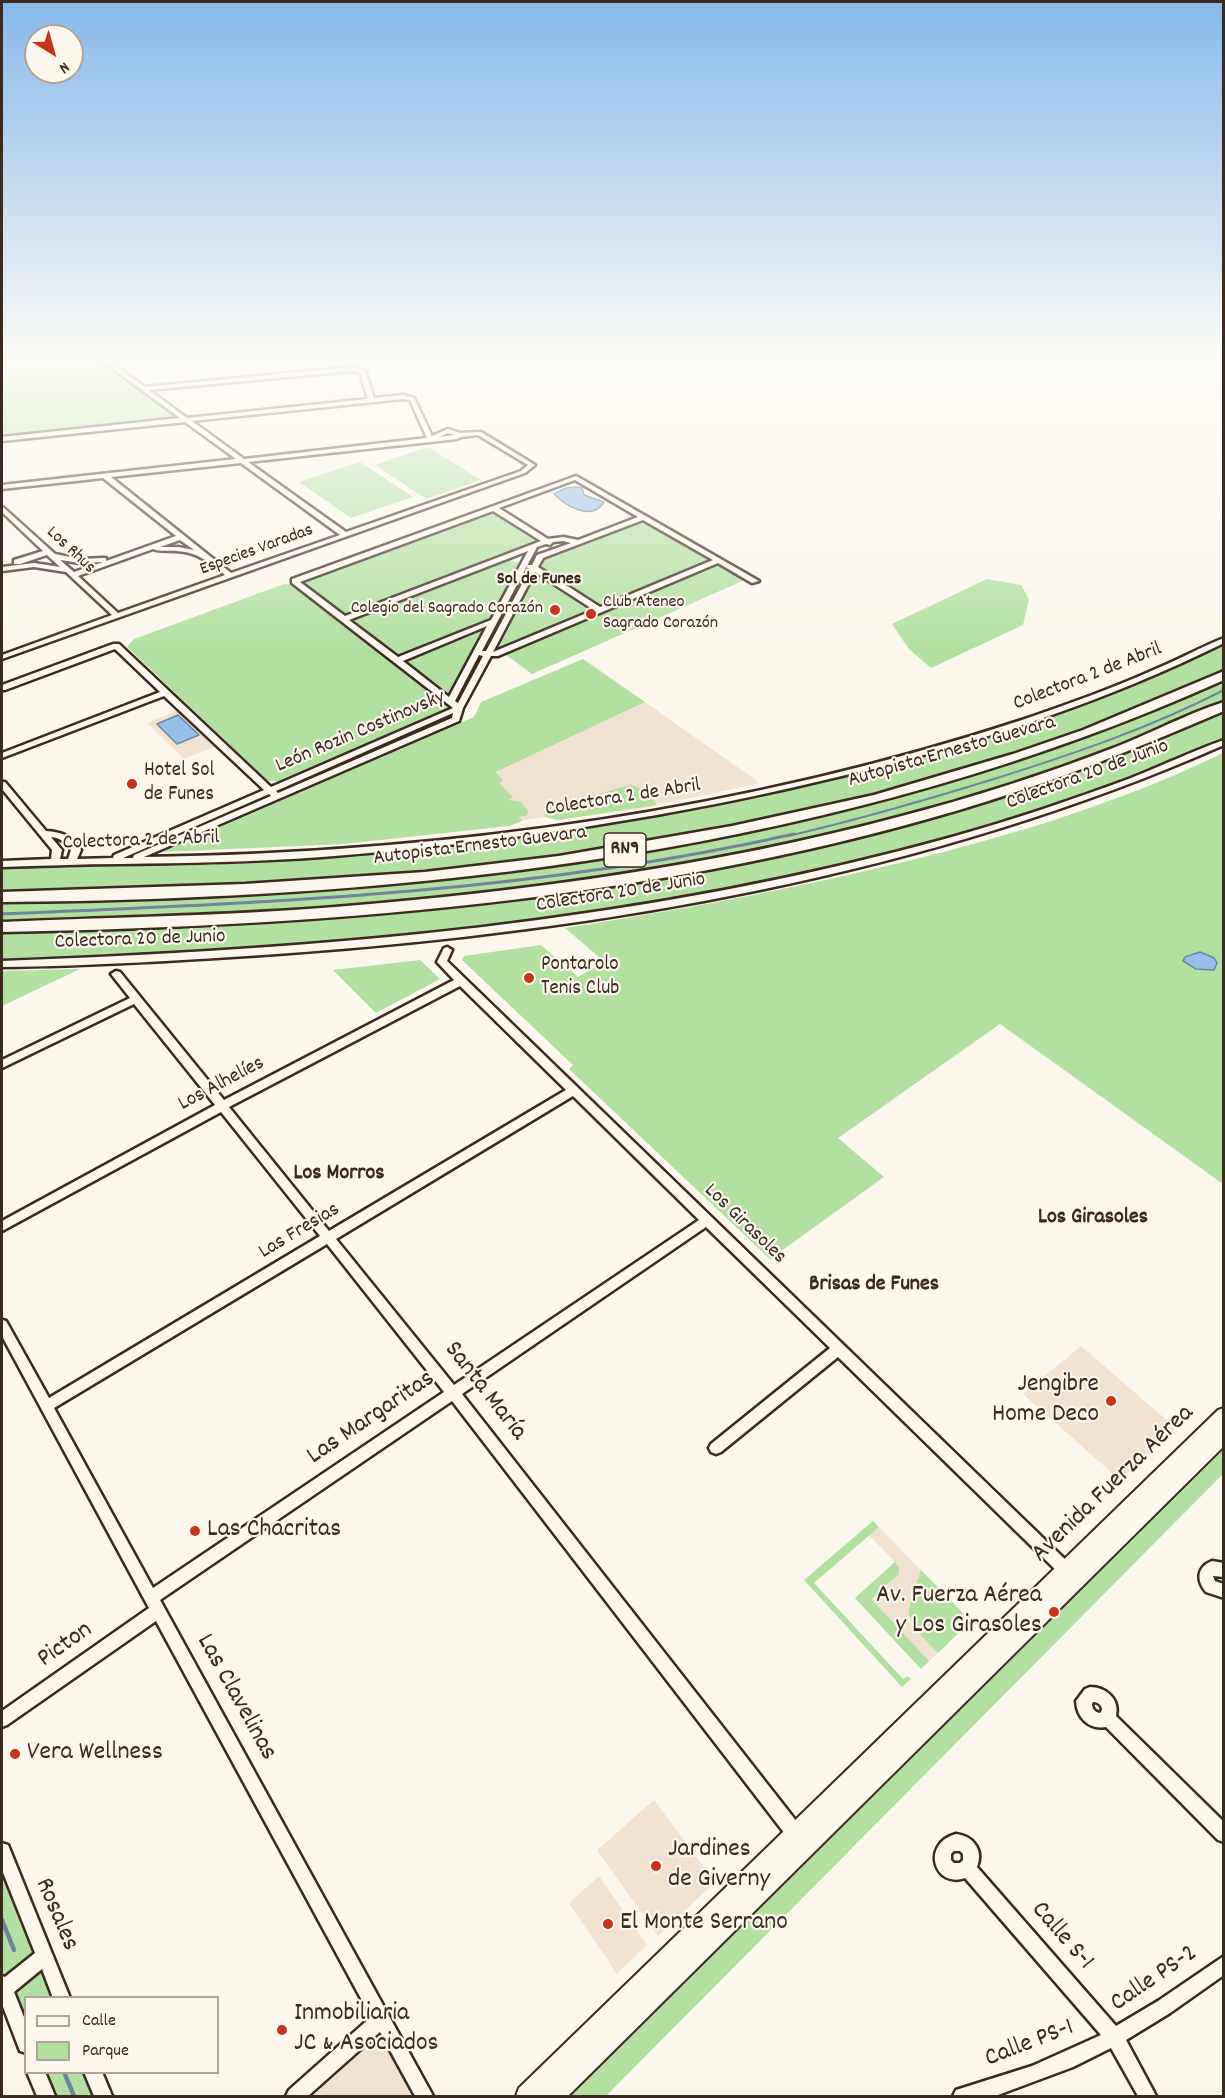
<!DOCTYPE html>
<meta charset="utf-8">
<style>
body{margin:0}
#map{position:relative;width:1225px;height:2098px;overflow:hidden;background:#fbf7ec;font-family:Dekko,sans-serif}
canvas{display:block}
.frame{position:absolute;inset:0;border:3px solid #3b2a1e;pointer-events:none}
.legend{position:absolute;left:24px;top:1996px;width:195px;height:78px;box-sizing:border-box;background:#fbf7ec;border:2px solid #aea59a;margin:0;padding:8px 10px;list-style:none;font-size:18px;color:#3b2a1e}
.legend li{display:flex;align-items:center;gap:12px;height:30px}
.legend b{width:30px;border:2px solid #aea59a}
.north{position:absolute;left:24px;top:24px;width:60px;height:60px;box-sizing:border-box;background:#fbf7ec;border:2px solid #aea59a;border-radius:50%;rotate:143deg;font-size:16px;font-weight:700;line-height:24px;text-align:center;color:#3b2a1e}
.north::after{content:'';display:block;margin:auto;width:21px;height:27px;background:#c8321e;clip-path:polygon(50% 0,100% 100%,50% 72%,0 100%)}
</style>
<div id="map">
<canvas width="1225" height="2098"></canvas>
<div class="frame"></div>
<ul class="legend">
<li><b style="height:8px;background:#fbf7ec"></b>Calle</li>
<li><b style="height:16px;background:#b1e0a0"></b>Parque</li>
</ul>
<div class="north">N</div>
</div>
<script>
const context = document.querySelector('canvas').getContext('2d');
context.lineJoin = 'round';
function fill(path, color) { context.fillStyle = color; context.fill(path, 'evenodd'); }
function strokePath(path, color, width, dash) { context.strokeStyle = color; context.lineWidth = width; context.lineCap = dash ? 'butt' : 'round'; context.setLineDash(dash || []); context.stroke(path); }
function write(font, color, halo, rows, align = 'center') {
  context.font = font + ' Dekko,sans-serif'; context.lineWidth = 4.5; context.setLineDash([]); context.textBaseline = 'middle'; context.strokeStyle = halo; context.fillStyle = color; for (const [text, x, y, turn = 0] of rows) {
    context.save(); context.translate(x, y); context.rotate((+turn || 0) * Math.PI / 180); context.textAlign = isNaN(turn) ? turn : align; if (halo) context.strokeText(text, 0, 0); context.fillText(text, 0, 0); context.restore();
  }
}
const built = new Path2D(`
 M645,702l115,81 -116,25 -86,12 -13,-3 -21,3 -15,6 -166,18z
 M178,710l38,36 -32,13 -37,-36z
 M1081,1346l95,82 -56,52 -97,-86z
 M879,1527l42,43 -11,35 -1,13 2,6 27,29 -17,16 -66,-71 40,-36 -26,-27z
 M654,1800l61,82 -57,54 -61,-86z
 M599,1876l48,69 -30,29 -48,-71z
 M382,2019l42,77h-129z`);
const green = new Path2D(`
 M2,361h103l80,58 -183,20z
 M428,447l53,33 -55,19 -51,-34z
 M360,462l53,35 -62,21 -52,-36z
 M489,513h5l42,25 2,4 -40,16 23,5 -72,130 -144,-108 3,-6z
 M643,520l104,59 -215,95 -34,-25 45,-89z
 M987,579l34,6 8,14 -6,26 -92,43 -22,-19 -17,-25z
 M284,584h6l160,124 -171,73h-11l-141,-134 7,-8z
 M1223,640v102l-154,62 -94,30 -153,39 -299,55 -426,33 -95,3v-100l317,-10 221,-23 233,-39 237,-66 109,-37z
 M583,659l62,43 -149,70 7,9 -4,2 14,14 -5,3 13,2 7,9 -1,5h-7l1,4h3l-15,6 -166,18 -180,8 311,-135 7,-15z
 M449,717l2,1 -160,69 -1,-1z
 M1223,753v431l-223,-160 -162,114 46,39 -114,82 -201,-190 4,-4 -111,-105 2,-4 77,-11 37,32 27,-15 -40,-34c101,-16 201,-34 300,-57 122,-28 245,-63 358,-118z
 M631,785l16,6 10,14 -99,15 -13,-3 -1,-6 3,-3z
 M420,960l20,19 -64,34 -43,-43z
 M80,969l-78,37v-35z
 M1223,1441v33l-617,622h-45z
 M873,1521l6,6 -65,56 89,96 5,-3 3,3 -9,8 -98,-107z
 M895,1562l4,6v6l-28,25 58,62 -8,8 -66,-71z
 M921,1570l50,51 -33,32c-36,-38 -34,-33 -17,-83z
 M2,1851l60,146 -36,1 -1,47 -23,-61z
 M36,2073h57l10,23h-57z`);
const water = new Path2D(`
 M576,487l6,1 2,7 20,7c-12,20 -38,4 -50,-8l12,-6z
 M178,715l21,20 -22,9 -20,-20z
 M1200,952l14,6 3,5 -3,7 -18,-1 -13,-8 2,-4z`);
const streamFar2 = new Path2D(`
 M788,836c69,-16 138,-36 206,-57 79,-25 156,-51 230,-89`);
const streamFar1 = new Path2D(`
 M2,914c266,-11 531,-21 792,-80`);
const stream = new Path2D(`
 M2,1920l12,30
 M64,2072l10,24`);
const minor = new Path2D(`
 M102,361h7l36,26 206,-20 14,3 9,28 29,-3 11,3 18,38 16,-7 12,4 21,-1 54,33 -10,8 -523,186v-4l110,-40 -46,-43 -32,-5 -32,4v-4l32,-4 26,4 -13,-12 -27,9h-6v-4l29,-9 -41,-39v-5l2,1 51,46 25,5 23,-1h3v3l70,-25 -73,-58 -101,11v-4l234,-26 -51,-37 -183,19v-4l178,-19zM351,371l9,1 8,27 -181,19 -38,-28zM403,399l7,1 17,38 -183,21 -52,-38zM448,433l7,2 -16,2zM478,435l50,30 -7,6 -175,61 -98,-70 209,-23 4,-2zM241,463l99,72 -109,38 -120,-96zM180,540l14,10 -16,-3h-18zM153,549c7,3 16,1 24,2 23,2 31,11 48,24l-107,38 -40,-37zM60,560l20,3 23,-1 -29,10z
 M576,476l183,105 -7,2 -34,-20 -220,93h-7l-28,52 -4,13 -315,136c297,-4 596,-45 878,-137 46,-16 92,-32 136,-52 22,-9 43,-21 66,-30v5c-119,59 -246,100 -374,131 -173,43 -350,69 -528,83 -67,5 -134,6 -201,7 -40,0 -80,2 -119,3v-6l49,-2 1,-9 -50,-61v-7h3l41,49c16,1 26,5 35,19l-4,9 36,-1 1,-3 150,-65 -100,-94 -162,62v-5l158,-61 -45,-43 -110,41h-3v-5l111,-41h6l152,143 182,-79 -161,-125v-4zM575,480l63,37 -60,23 -15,-3 -15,2 -49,-31zM493,511l48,30 -196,75 -45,-34zM643,520l70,40 -113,47 -62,-40 5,-9zM563,541l8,2 -34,12 -5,10h-5l-1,2 4,2 -44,82h-4l55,-104 9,-3 4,1 3,-3zM528,551l-37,69 -93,37 -49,-37zM535,572l59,38 -101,42zM487,626l-38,71 -46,-36zM479,655l4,1 -25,47 -3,-2zM453,713l-1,5 -174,75 -2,-2zM269,794l2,2 -137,59 -1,3h-10zM51,837c9,1 15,5 20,13l-3,9h-8l2,-9z
 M1224,740v5c-298,131 -624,186 -947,209 -91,6 -184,12 -275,13v-6c323,-12 637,-37 950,-124 60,-17 120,-37 179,-59 31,-12 61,-27 93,-38z
 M447,947l5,3 -5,11 627,607 2,5 -2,5 -5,2 -5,-2 -226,-221 -117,95 -5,2 -5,-2 -2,-4 2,-4 119,-96 -124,-121 -244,167 342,437 2,6 -2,6 -6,2 -6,-2 -340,-442 -292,199 273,496h-18l-35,-64 -72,64h-22l3,-6 82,-73 -215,-396 -149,104 -5,2v-16l147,-103 -147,-272v-16l4,1 43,77 271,-162 -99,-124 -219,119v-10l213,-116 -81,-101 -132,64v-8l128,-62 -19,-24 5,-3 4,1 104,128 230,-120 -17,-18 7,-14zM460,986l106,104 -237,141 -100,-124zM573,1096l126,124 -245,165 -118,-146zM327,1244l117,148 -291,196 -99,-180z
 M1212,1561l12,2v14l-11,-1 2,5 9,3v14l-18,-6c-10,-12 -9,-25 6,-31z
 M1090,1687c16,0 30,12 26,29l108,106v20l-6,-2 -112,-113c-17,3 -29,-9 -30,-26l9,-12zM1093,1702c5,0 9,3 9,8l-2,3c-5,-1 -8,-4 -8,-9z
 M956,1834c17,2 28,16 21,33l139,159 42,-25 66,-45v19l-54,38 -44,27 30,56h-18l-27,-48 -38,19 -75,28 -45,1 3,-6 76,-24 69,-31 -136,-157c-30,11 -45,-34 -9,-44zM954,1851h6l3,3v6l-3,3h-6l-3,-3v-6z
 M2,1843l6,2 62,153h-17l-11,-29 -28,23 12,30v31l-6,-2 -18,-47v-28l3,1 30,-24 -33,-83z
 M27,2072h18l10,24h-18z
 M84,2072h18l10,24h-18z`);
const major = new Path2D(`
 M1224,1408v38l-656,650h-52l3,-8 699,-678z`);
const highway = new Path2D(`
 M1224,671v9c-385,173 -805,219 -1222,222v-10l243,-8 180,-12 134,-16 173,-30 142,-31 139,-41 70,-24z
 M1224,702v9c-68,29 -135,57 -205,80 -322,107 -680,135 -1017,141v-10c111,-5 222,-6 333,-15 189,-15 379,-41 563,-90 73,-19 145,-42 215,-69 37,-14 73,-34 111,-46z`);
const markers = [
 [555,610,6,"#c8321e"],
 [591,614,6,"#c8321e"],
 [132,784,6,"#c8321e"],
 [529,978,6,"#c8321e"],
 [1111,1401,6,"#c8321e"],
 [195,1531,6,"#c8321e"],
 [1054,1612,6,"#c8321e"],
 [15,1754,6,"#c8321e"],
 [656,1866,6,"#c8321e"],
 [608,1924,6,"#c8321e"],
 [282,2030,6,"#c8321e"]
];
const farStreetnames = [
 ["Los Rhus",70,551,43],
 ["Especies Varadas",257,551,-20]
];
const farNeighbourhoodnames = [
 ["Sol de Funes",539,581]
];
const farPoinames = [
 ["Club Ateneo",603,604],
 ["Sagrado Corazón",603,625],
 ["Colegio del Sagrado Corazón",543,610,"right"]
];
const shields = [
 [625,850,42]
];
const shieldNames = [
 ["RN9",625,850]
];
const streetNames = [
 ["Colectora 2 de Abril",1088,678,-21],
 ["León Rozin Costinovsky",361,733,-23],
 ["Autopista Ernesto Guevara",952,753,-16],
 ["Colectora 20 de Junio",1088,776,-20],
 ["Colectora 2 de Abril",623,799,-9],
 ["Colectora 2 de Abril",141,842,-2],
 ["Autopista Ernesto Guevara",480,847,-7],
 ["Colectora 20 de Junio",621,894,-9],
 ["Colectora 20 de Junio",140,941,-2],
 ["Los Alhelíes",222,1085,-28],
 ["Los Girasoles",744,1225,44],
 ["Las Fresias",300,1232,-31]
];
const poiNames = [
 ["Hotel Sol",144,772],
 ["de Funes",144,796],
 ["Pontarolo",541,966],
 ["Tenis Club",541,990]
];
const neighbourhoodNames = [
 ["Los Morros",339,1175],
 ["Los Girasoles",1093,1219],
 ["Brisas de Funes",874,1286]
];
const nearPoinames = [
 ["Jengibre",1099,1386,"right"],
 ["Home Deco",1099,1416,"right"],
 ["Las Chacritas",207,1531],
 ["Av. Fuerza Aérea",1042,1597,"right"],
 ["y Los Girasoles",1042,1627,"right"],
 ["Vera Wellness",27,1754],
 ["Jardines",668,1851],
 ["de Giverny",668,1881],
 ["El Monte Serrano",620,1924],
 ["Inmobiliaria",294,2015],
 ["JC & Asociados",294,2045]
];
const nearStreetnames = [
 ["Santa María",484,1392,52],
 ["Las Margaritas",372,1419,-34],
 ["Avenida Fuerza Aérea",1114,1485,-44],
 ["Picton",66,1646,-35],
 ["Las Clavelinas",235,1698,61],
 ["Rosales",55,1915,67],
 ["Calle S-1",1061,1937,49],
 ["Calle PS-2",1155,1980,-34],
 ["Calle PS-1",1030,2045,-21]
];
fill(built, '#f0e2ce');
fill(green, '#b1e0a0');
fill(water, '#94c0ed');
strokePath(water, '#70849a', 1.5);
strokePath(streamFar2, '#70849a', 2);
strokePath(streamFar1, '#70849a', 3);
strokePath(stream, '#70849a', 4.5);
strokePath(minor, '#3b2a1e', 5);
strokePath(major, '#3b2a1e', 4);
strokePath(highway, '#3b2a1e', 5);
fill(minor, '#fbf7ec');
fill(major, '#fbf7ec');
fill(highway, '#fbf7ec');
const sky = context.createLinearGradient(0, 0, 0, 655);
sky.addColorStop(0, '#86b9ea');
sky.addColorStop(0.55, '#fdfbf6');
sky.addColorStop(1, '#fdfbf600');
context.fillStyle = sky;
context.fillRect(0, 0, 1225, 655);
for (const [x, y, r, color] of markers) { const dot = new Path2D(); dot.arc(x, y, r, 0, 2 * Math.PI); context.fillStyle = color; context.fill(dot); strokePath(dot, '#fbf7ec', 2); }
write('18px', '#3b2a1e', '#fbf7ec', farStreetnames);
write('bold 18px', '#3b2a1e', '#fbf7ec', farNeighbourhoodnames);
write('18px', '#3b2a1e', '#fbf7ec', farPoinames, 'left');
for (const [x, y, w] of shields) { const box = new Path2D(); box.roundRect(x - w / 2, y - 17, w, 34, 4.5); context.fillStyle = '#fbf7ec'; context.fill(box); strokePath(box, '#3b2a1e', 1.5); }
write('bold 20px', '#3b2a1e', null, shieldNames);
write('21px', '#3b2a1e', '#fbf7ec', streetNames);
write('21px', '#3b2a1e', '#fbf7ec', poiNames, 'left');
write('bold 22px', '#3b2a1e', '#fbf7ec', neighbourhoodNames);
write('26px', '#3b2a1e', '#fbf7ec', nearPoinames, 'left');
write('26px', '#3b2a1e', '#fbf7ec', nearStreetnames);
</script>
